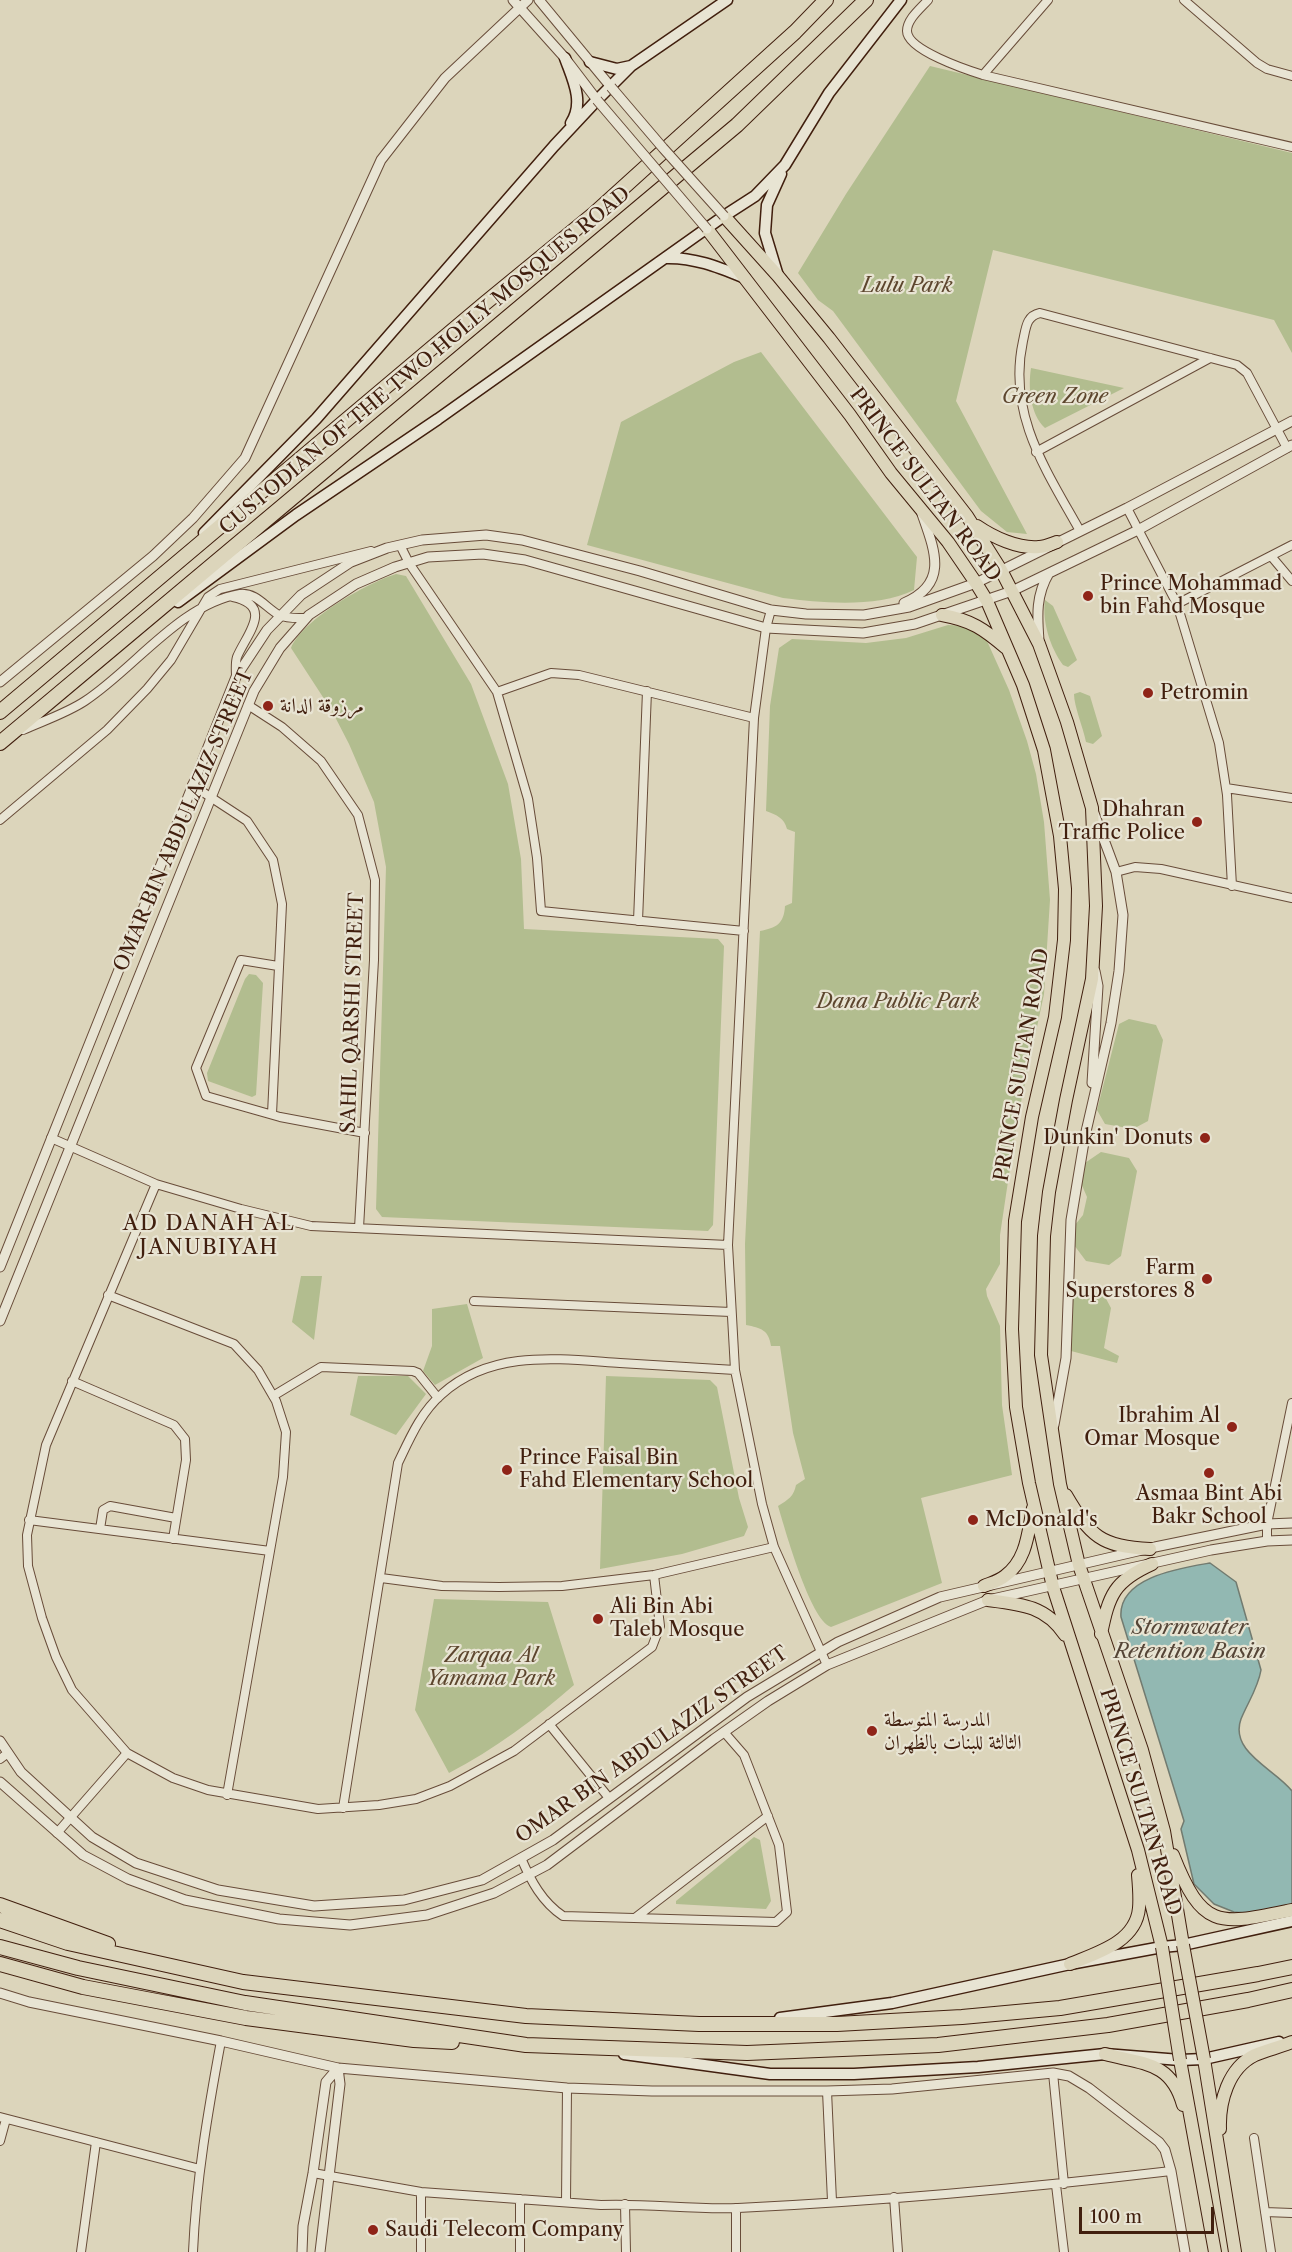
<!DOCTYPE html>
<meta charset="utf-8">
<style>
body{margin:0}
#map{position:relative;width:1292px;height:2252px;overflow:hidden;background:#dcd5bb;font-family:"Libre Caslon Text",serif}
canvas{display:block}
.scale{position:absolute;left:1079px;top:2207px;width:135px;height:27px;box-sizing:border-box;border:3px solid #411f0e;border-top:0;padding-left:8px;font-size:18px;line-height:21px;white-space:nowrap;color:#411f0e;-webkit-text-stroke:4px #e8e4d3;paint-order:stroke}
</style>
<div id="map">
<canvas width="1292" height="2252"></canvas>
<div class="scale">100 m</div>
</div>
<script>
const context = document.querySelector('canvas').getContext('2d');
context.lineJoin = 'round';
function fill(path, color) { context.fillStyle = color; context.fill(path, 'evenodd'); }
function strokePath(path, color, width, dash) { context.strokeStyle = color; context.lineWidth = width; context.lineCap = dash ? 'butt' : 'round'; context.setLineDash(dash || []); context.stroke(path); }
function write(font, color, halo, rows, align = 'center') {
  context.font = font + ' "Libre Caslon Text",Amiri,serif'; context.lineWidth = 4.5; context.setLineDash([]); context.textBaseline = 'middle'; context.strokeStyle = halo; context.fillStyle = color; for (const [text, x, y, turn = 0] of rows) {
    context.save(); context.translate(x, y); context.rotate((+turn || 0) * Math.PI / 180); context.textAlign = isNaN(turn) ? turn : align; if (halo) context.strokeText(text, 0, 0); context.fillText(text, 0, 0); context.restore();
  }
}
const green = new Path2D(`
 M930,66l362,87v200l-18,-33 -281,-70 -37,151 71,133 -20,-2 -26,-21 -148,-200 -15,-11 -20,-27 48,-79z
 M761,352l156,205 -3,33c-36,18 -92,13 -131,8l-196,-53 34,-123 113,-60z
 M1031,368l93,20 -79,40c-15,-14 -17,-41 -14,-60z
 M396,574l10,2 65,108 37,100 13,75 3,70 194,10 6,7 -11,279 -5,6 -326,-14 -6,-8 10,-342 -12,-65 -25,-58 -17,-33 -41,-63c12,-29 76,-65 105,-74z
 M1045,600l8,6 24,54 -9,7 -5,-2c-13,-18 -21,-43 -18,-65z
 M948,625c14,0 29,4 39,16l22,49 18,51 9,33 8,48 6,78 -6,94 -27,127 -17,114v29l-14,25 1,7 13,30 2,79 10,70 -91,23 21,85 -111,44c-21,-7 -46,-98 -53,-121 10,-6 16,-10 18,-21l9,-6 -12,-46 -13,-87h-9c-2,-16 -10,-18 -25,-21l-1,-81 15,-313c16,-3 24,-7 25,-25l7,-3 3,-71 -8,-3c-3,-11 -10,-14 -21,-18l4,-105 9,-58 13,-9 74,4 40,-5z
 M1080,692l10,4 12,40 -9,8 -7,-2c-3,-15 -12,-36 -12,-48z
 M249,974l7,1 7,8 -7,112 -4,2 -44,-16 -1,-8 38,-94z
 M1129,1019l27,6 7,15 -15,81 -15,8 -28,-5 -8,-14 22,-86z
 M1101,1152l28,6 8,13 -16,85 -12,9 -23,-4 -12,-16 1,-20 8,-10 4,-18 -6,-14 1,-18z
 M301,1276h21l-8,64 -22,-18z
 M1084,1289l20,6 7,13 -7,40 15,8 -2,7 -46,-12 2,-53z
 M467,1304l16,54 -48,27 -12,-14 9,-25v-37z
 M358,1376h50l18,18 -30,41 -46,-20z
 M606,1376l104,4 7,7 22,111 9,29 -4,9 -62,18 -82,15z
 M434,1599l114,3 26,83c-39,34 -79,64 -125,88l-34,-63z
 M754,1837l6,3 11,61 -5,8 -90,-5v-3z`);
const water = new Path2D(`
 M1210,1563l26,19 25,88c-3,18 -13,32 -20,49 -12,33 34,50 51,72v114l-37,9 -21,-2 -20,-8 -20,-20 -13,-55 3,-8 -63,-204c-3,-40 60,-49 89,-54z`);
const minor = new Path2D(`
 M928,0c-7,8 -21,19 -21,31 0,19 60,39 76,44l309,72
 M1184,0l73,63 10,6 25,7
 M983,75l65,-75
 M1036,452l174,-94
 M1127,508l50,96 42,139 8,52 5,91
 M1080,531c-34,-61 -73,-117 -57,-190 3,-13 3,-25 17,-28l197,52 10,8 40,75
 M400,545l9,18 88,129 31,107 9,59 4,53 203,20
 M1271,556l21,25
 M233,597c42,9 13,38 4,60 -2,6 -1,13 -1,20
 M1177,604l115,-59
 M771,610l-5,18 -12,90 -26,527 7,125 27,134 12,43 53,118
 M497,692l54,-19 28,2 175,43
 M248,705l34,22 39,34 37,54 17,65 -1,80 -15,268
 M23,730c20,-9 44,-17 62,-29 49,-32 95,-97 155,-107 16,-2 26,14 39,21 9,4 18,3 27,3
 M192,785l55,36 26,39 9,44 -10,210
 M1226,788l66,10
 M0,820l107,-90 40,-41 24,-29 37,-63 12,-8 151,-38
 M1116,872l19,-5 26,2 131,29
 M638,921l9,-230
 M278,966l-37,-6 -45,108 10,28 74,21 85,16
 M51,1138l105,46 85,25 70,17 417,19
 M156,1184l-110,261 -19,90 1,31 14,52 14,39 16,33 55,63 46,25 35,12 110,19 61,-4 37,-6 34,-13 64,-35 138,-104 8,-21 -6,-51
 M108,1295l126,49 24,26 18,31 10,31 -3,45 -56,318
 M474,1301l257,11
 M72,1381l102,44 11,14 1,21 -13,79
 M273,1396l48,-29 92,4 5,2 20,25
 M29,1520l241,31
 M100,1529l3,-19 7,-4 66,12
 M1267,1541v-17l25,-121
 M381,1578l61,8 57,1 63,-1 92,-11 120,-28
 M549,1724l60,74
 M0,1759l8,-6
 M343,1808l55,-345c12,-25 23,-51 44,-69 50,-45 117,-35 178,-31 38,2 77,5 115,7
 M57,1833l70,-80
 M521,1858c10,23 21,44 42,58l213,6 11,-10 -8,-67 -35,-90 -20,-23
 M635,1918l133,-102
 M1053,2073l11,111
 M827,2091l5,110
 M0,2117l200,52
 M1254,2138l17,114
 M0,2141l6,-22
 M313,2173l108,19 180,13c46,-2 92,5 137,3 145,-7 289,-20 433,-37
 M1056,2185l8,67
 M894,2197l4,55
 M566,2202l1,-114
 M625,2204l1,48
 M736,2208v44
 M1265,2212l27,1
 M81,2252l15,-110
 M193,2252c3,-71 15,-141 28,-211
 M421,2252v-60
 M520,2252v-53`);
const tertiary = new Path2D(`
 M513,0l52,58 32,42
 M539,0l72,87
 M904,603c45,-19 31,-52 18,-89
 M1039,640c-2,-25 -3,-45 10,-67
 M0,682l153,-126 40,-38 52,-60 136,-298 64,-82 83,-78
 M1092,1083l6,-97 -3,-15
 M0,1267l236,-590 31,-47 34,-35 50,-33 36,-14 35,-8 64,-5 36,5 118,31 131,39 35,4 58,1 45,-8 67,-24 151,-75 165,-87
 M0,1321l254,-630 26,-43 29,-33 47,-31 39,-17 33,-10 55,-3 42,6 241,68 97,5 52,-9 97,-33 126,-61 154,-85
 M1054,1425l12,-67 5,-138 14,-84 26,-113 8,-52 4,-56 -7,-43 -22,-59
 M0,1741l21,31 71,65 44,26 82,27 96,16 90,-6 78,-20 71,-40 194,-143 91,-55 102,-45 215,-50 112,-23 25,-1
 M0,1782l83,73 45,24 57,21 94,19 71,6 77,-10 67,-22 53,-28 167,-126 54,-38 59,-36 161,-65 223,-50 56,-9 25,-1
 M0,1993l29,9 192,39 117,27 229,20 85,3h175l65,-2 161,-16 16,3 20,12 70,54 6,8 6,21 14,81
 M302,2252l1,-26 10,-53 13,-91 12,-14
 M320,2252l20,-168 -2,-16`);
const secondary = new Path2D(`
 M565,58c7,20 20,44 6,65
 M590,62l27,7 14,-3
 M665,258c29,-1 53,9 80,20
 M778,276l-13,-43 2,-28 14,-31
 M204,533l112,-114 238,-273 43,-46 34,-34 96,-66
 M178,602l118,-87 142,-96 286,-203 31,-20 30,-31 44,-72 72,-93
 M780,2018l112,-15 178,-39 92,-17 21,-2 109,-24
 M624,2054l146,20h84l124,-7 127,-13 75,6 24,-1 75,-17`);
const primary = new Path2D(`
 M724,216l54,60 51,62 138,178 34,54 38,74 28,78 25,86 4,98 -4,73 -26,121 -17,92 -5,44 -3,119 19,129 19,81 63,185 22,81 19,114
 M707,229l143,186 41,58 57,69 28,41 11,18 36,84 21,65 16,86 5,53 -1,51 -9,77 -23,100 -17,104 -3,108 4,78 13,76 24,104 85,263 24,97
 M977,526c16,11 41,23 62,21 6,0 12,-3 18,-5
 M942,615c29,5 42,14 64,33
 M1066,1495c24,41 35,52 84,54
 M984,1586c7,-3 15,-5 21,-10 22,-16 23,-44 28,-68
 M988,1600c33,4 58,6 77,35
 M1101,1634c8,-39 13,-53 51,-70
 M1173,1855c30,76 46,70 119,55
 M1070,1964c27,-11 66,-22 69,-56 1,-11 0,-22 -1,-33
 M1105,2054c37,10 66,7 78,51
 M1204,2059l31,193
 M1180,2060l35,192
 M1220,2129c-1,-27 8,-61 35,-74 12,-5 25,-8 37,-13`);
const motorway = new Path2D(`
 M0,712l484,-408 110,-90 201,-182 31,-32
 M0,743l737,-618 129,-125
 M0,1905l108,39
 M0,1920l68,23 175,39 283,34 173,8h138l125,-7 98,-9 198,-34 34,-7
 M0,1947l78,21 167,35 281,42 221,8 191,-8 170,-20 140,-25 44,-10
 M0,1964l83,23 163,31 168,22 38,2`);
const tertiaryBridge = new Path2D(`
 M611,87l52,61 61,68
 M597,100l110,129`);
const primaryBridge = new Path2D(`
 M1183,1945l21,114
 M1162,1947l18,113`);
const markers = [
 [1088,596,6,"#8f2418"],
 [1148,693,6,"#8f2418"],
 [268,706,6,"#8f2418"],
 [1197,822,6,"#8f2418"],
 [1205,1138,6,"#8f2418"],
 [1207,1279,6,"#8f2418"],
 [1232,1427,6,"#8f2418"],
 [507,1470,6,"#8f2418"],
 [1209,1473,6,"#8f2418"],
 [973,1520,6,"#8f2418"],
 [598,1619,6,"#8f2418"],
 [872,1731,6,"#8f2418"],
 [373,2230,6,"#8f2418"]
];
const parkNames = [
 ["Lulu Park",907,286],
 ["Green Zone",1055,397],
 ["Dana Public Park",898,1002],
 ["Zarqaa Al",491,1656],
 ["Yamama Park",491,1679]
];
const streetNames = [
 ["CUSTODIAN OF THE TWO HOLLY MOSQUES ROAD",425,361,-40],
 ["PRINCE SULTAN ROAD",925,485,53],
 ["OMAR BIN ABDULAZIZ STREET",184,820,-67],
 ["SAHIL QARSHI STREET",353,1013,-88],
 ["PRINCE SULTAN ROAD",1022,1065,-80],
 ["OMAR BIN ABDULAZIZ STREET",652,1745,-35],
 ["PRINCE SULTAN ROAD",1140,1802,73]
];
const poiNames = [
 ["Prince Mohammad",1100,584],
 ["bin Fahd Mosque",1100,607],
 ["Petromin",1160,693],
 ["مرزوقة الدانة",280,706],
 ["Dhahran",1185,810,"right"],
 ["Traffic Police",1185,833,"right"],
 ["Dunkin' Donuts",1193,1138,"right"],
 ["Farm",1195,1268,"right"],
 ["Superstores 8",1195,1291,"right"],
 ["Ibrahim Al",1220,1416,"right"],
 ["Omar Mosque",1220,1439,"right"],
 ["Prince Faisal Bin",519,1458],
 ["Fahd Elementary School",519,1481],
 ["Asmaa Bint Abi",1209,1494,"center"],
 ["Bakr School",1209,1517,"center"],
 ["McDonald's",985,1520],
 ["Ali Bin Abi",610,1607],
 ["Taleb Mosque",610,1630],
 ["المدرسة المتوسطة",884,1720],
 ["الثالثة للبنات بالظهران",884,1743],
 ["Saudi Telecom Company",385,2230]
];
const neighbourhoodNames = [
 ["AD DANAH AL",209,1224],
 ["JANUBIYAH",209,1248]
];
const waterNames = [
 ["Stormwater",1190,1628],
 ["Retention Basin",1190,1652]
];
fill(green, '#b2bd8f');
fill(water, '#92b8b2');
strokePath(water, '#727b70', 1.5);
strokePath(minor, '#684c39', 10);
strokePath(tertiary, '#684c39', 11);
strokePath(secondary, '#411f0e', 13);
strokePath(primary, '#411f0e', 14);
strokePath(motorway, '#411f0e', 16);
strokePath(minor, '#e8e4d3', 8);
strokePath(tertiary, '#e8e4d3', 9);
strokePath(secondary, '#e8e4d3', 10);
strokePath(primary, '#dcd5bb', 12);
strokePath(motorway, '#dcd5bb', 14);
strokePath(tertiaryBridge, '#684c39', 11, []);
strokePath(primaryBridge, '#411f0e', 14, []);
strokePath(tertiaryBridge, '#e8e4d3', 9);
strokePath(primaryBridge, '#dcd5bb', 12);
for (const [x, y, r, color] of markers) { const dot = new Path2D(); dot.arc(x, y, r, 0, 2 * Math.PI); context.fillStyle = color; context.fill(dot); strokePath(dot, '#e8e4d3', 2); }
write('italic 20px', '#5d462e', '#e8e4d3', parkNames);
write('20px', '#411f0e', '#e8e4d3', streetNames);
write('20px', '#411f0e', '#e8e4d3', poiNames, 'left');
context.letterSpacing = '1.5px';
write('21px', '#411f0e', '#e8e4d3', neighbourhoodNames);
context.letterSpacing = '0px';
write('italic 21px', '#554537', '#e8e4d3', waterNames);
</script>
